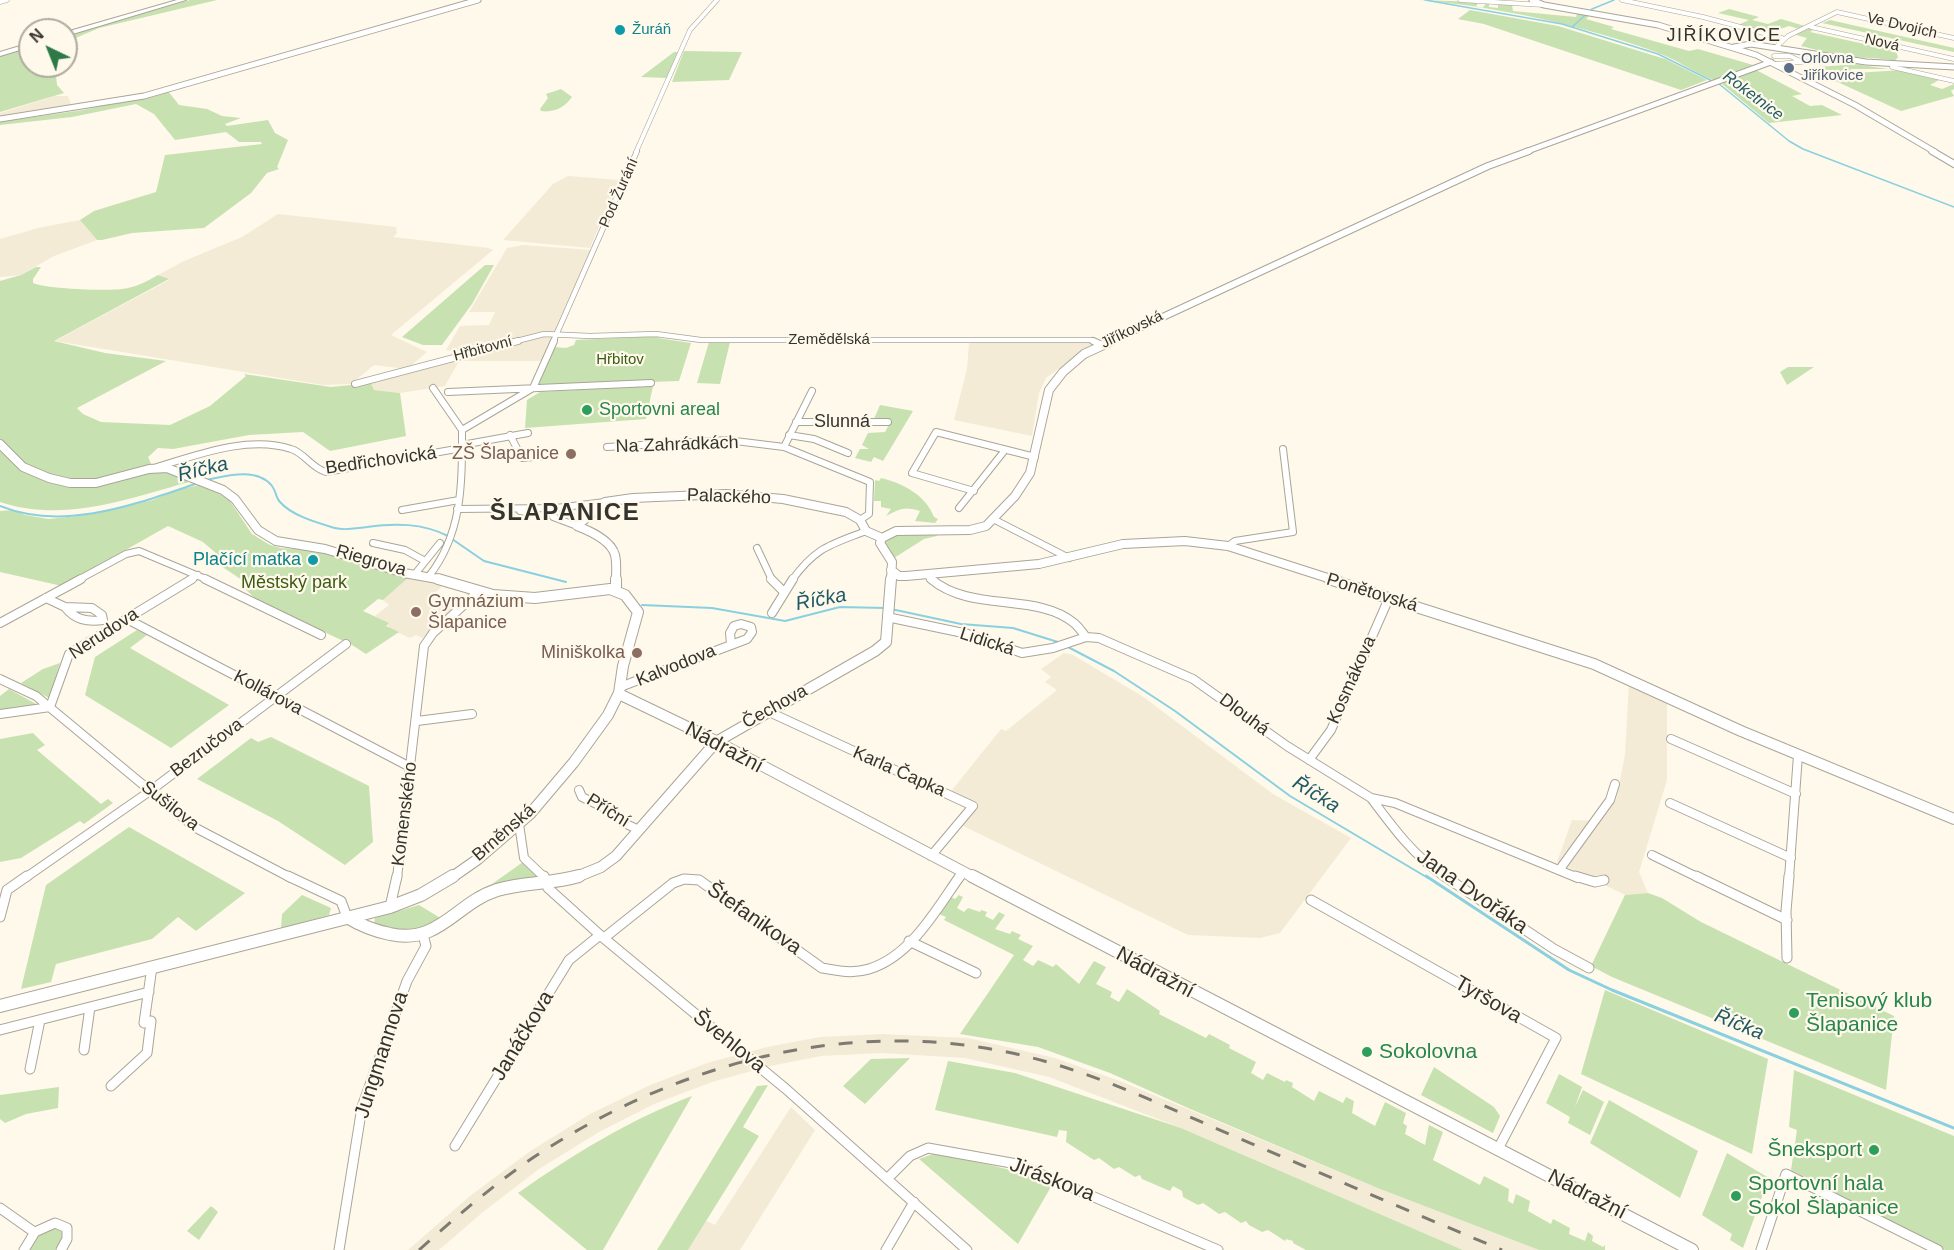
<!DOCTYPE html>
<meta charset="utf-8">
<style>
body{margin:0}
#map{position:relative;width:1954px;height:1250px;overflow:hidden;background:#fef9ea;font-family:Helvetica,sans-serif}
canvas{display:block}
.north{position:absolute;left:18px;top:18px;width:60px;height:60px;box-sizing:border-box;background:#fef9ea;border:2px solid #aeaa9f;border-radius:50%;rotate:317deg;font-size:16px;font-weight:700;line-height:24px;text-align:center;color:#35332e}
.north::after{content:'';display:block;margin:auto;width:21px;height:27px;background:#2d7948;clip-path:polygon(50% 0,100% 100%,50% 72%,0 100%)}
</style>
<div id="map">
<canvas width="1954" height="1250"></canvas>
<div class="north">N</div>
</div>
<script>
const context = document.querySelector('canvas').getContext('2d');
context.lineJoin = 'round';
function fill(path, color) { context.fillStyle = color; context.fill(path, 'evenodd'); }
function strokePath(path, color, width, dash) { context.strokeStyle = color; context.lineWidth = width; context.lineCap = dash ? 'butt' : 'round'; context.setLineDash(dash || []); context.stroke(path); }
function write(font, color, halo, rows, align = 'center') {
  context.font = font + ' Helvetica,sans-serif'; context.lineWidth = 4.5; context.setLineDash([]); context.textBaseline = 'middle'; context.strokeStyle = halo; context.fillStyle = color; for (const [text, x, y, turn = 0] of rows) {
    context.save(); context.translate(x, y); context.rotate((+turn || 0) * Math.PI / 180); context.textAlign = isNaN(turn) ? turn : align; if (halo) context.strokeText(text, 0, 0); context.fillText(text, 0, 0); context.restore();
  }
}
const built = new Path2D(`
 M55,96h13l3,9 -71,11v-3z
 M568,176l51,4 -29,68 -87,-8 50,-56z
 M278,214l118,13 1,6 -4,4 96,11 4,2 -102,85 36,17 -20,17 -33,-4 -23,19 -28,1 -268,-44 114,-61 -11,-5 26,-14 58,-24z
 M80,220l17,20 -43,16 -33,19 -21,2v-38l38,-11z
 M523,245l68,5 -24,61 -23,50h-85l-14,25 -45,7 -26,-3 -3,-7 91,-29 -3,-3 -13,-1 14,-24 29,-1 6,-13h-26l38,-64z
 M969,342h126l-49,36 -7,15 -7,43 -78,-16 13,-51z
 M423,577l20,8 -13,13 26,9 -34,31 -6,-3 -6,3 -20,-9 -5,-7 -10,-6 14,-11 -6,-5 25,-22z
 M1064,653l9,2 69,41 131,98 78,44 -71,95 -20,5 -72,-3 -233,-113 15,-18 -22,-9 53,-66 5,2 51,-41 -12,-8 6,-5 -10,-8z
 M1629,682l38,18v80l-28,92 9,21 -23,2 -68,-33 15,-42 28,1 16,-22 9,-44z
 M882,1034l86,4 87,20 65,23 260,108 159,61h-76l-282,-122 -132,-51 -84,-19 -84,-5 -60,3 -51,10 -58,16 -58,22 -55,28 -60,37 -56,43 -44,38h-31l62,-54 59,-44 61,-38 58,-28 59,-23 60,-16 53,-10z
 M791,1107l24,23 -75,120h-52l18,-29 9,4z`);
const green = new Path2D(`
 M190,0h27l-118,28 -33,14v-6z
 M1420,0l58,2 -2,5 7,1 3,-5 3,1v3l9,1v-4l14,1 1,6 63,6 2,-6 14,2 -6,6 28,8 -3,2 78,22 9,-2 55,16 -40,15c-20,-8 -37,-21 -57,-28 -75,-27 -157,-45 -236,-52z
 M1729,9l30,8 -7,3 16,4 13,-5 34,10 -5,3 86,19 2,6 -3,4c-13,-3 -27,-3 -42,-4 -17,-1 -35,-7 -52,-11l6,-8 -18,-5 10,-4 -10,-3 -21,7 -30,-8 11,-5 -31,-7z
 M1470,10l88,16 107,33 42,21 -26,10 -197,-66 -26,-5z
 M1830,20l124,28v4l-132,-29z
 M30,46v20h24l4,6 -2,3 1,10 7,8 -64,19v-56z
 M684,51l58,1 -13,28 -57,2z
 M674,52h5l-12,26 -26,-1z
 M1855,64l33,5h-38l6,4 46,-3 39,9 -11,6 12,4 12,-5v5l-3,2 3,5 -53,15 -94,-43z
 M1756,70l46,24 -10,2 18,10 12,-1 20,10 -73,8 -47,-39 2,-3z
 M561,89l11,8c-7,10 -18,16 -31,14l-1,-2 8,-11 -2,-4z
 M168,91l11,14 28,4 15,7 19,2 -16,6 2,2 41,-6 7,13 13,7 -11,27 2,2 -12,4 -16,20 -47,35 -72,5 -30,7h-5l-17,-20 14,-9 62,-19 9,-37 97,-11 -1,-2h-22l-13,-10 -51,8 -21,-26 -18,-10 -64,13 -72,8v-3l83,-12z
 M485,265h9l-22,39 -30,41h-19l-21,-8z
 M36,267h5l-8,12v4c14,6 79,9 95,5 10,-2 20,-7 30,-13l11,4 -115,62 51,12 61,8 -89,47 6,6 18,8 69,3 40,-19 36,-30 -2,-2 87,13 40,-4 3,7 26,3 6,43 -76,15 -27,-19 -54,3 -76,14 -15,-1 -10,9 4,9 15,2 29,12c-63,17 -130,44 -196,22v-221l21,-6z
 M659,336l-1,2 33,5 -12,38 -141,5 16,-39 12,1 8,-3 2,-5z
 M709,342h21l-10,42 -23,-1z
 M1788,367h26l-27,18 -7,-13z
 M653,386l-7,33 -121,9 2,-28 13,-8z
 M880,405l33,6 -30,50 -9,-4 -3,5 -16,-4 5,-9h9l-7,-4 6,-12 17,-1 7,-13h-18z
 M881,478c21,5 45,17 53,39l4,2 -3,4 -20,-2 5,-10c-18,-5 -19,-2 -34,5l5,-7 -10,-2v-6h-7l1,-21 4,1z
 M199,485l29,13 24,36 18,11 11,3 42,3 85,27 -25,22 -5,-1 -15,12 26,12 -3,3 13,6 -33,22 -14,-9 -94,-44 -14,-13 4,-4 -33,-22 2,-8 -14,-12 -35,-16 -106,60 -62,-14v-61l14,-1 11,5 24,4 29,-3 75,-16 23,-10z
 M900,533l37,1v2l-13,3 -30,19 -10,-16 2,-3z
 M137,630l10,5 -17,13 99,57 -58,43 -86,-53 10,-38z
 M60,663l-11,35 -28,-15 22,-14z
 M9,689l29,16 -38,7v-16z
 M33,733l12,12 -8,5 64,54 7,-5 5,4 -29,21 -4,-3 -59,37 -21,4v-123z
 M271,737l98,49 4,56 -28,23 -67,-44 -81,-42 54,-41 7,4z
 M129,827l116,66 -49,38 -18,-14 -26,22 -96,25 -5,18 -30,7 25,-104z
 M523,862l14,15 -1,4 -51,8z
 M1648,893l14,5 39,24 193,94 -8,74 -274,-113 -21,-11 34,-71z
 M302,895l29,13 -2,7 -48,14 1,-15z
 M959,895l4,2 -6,11 7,4 4,-4 12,4 1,-2 6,2 -2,4 8,4 6,-8 6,3 -10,14 15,5 2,-3 9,4 -3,4 15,7 -10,14 10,6 5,-6 15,7 3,-3 23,20 15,-23 12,6 -10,17 16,8 -2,5 9,5 8,-13 33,22 -1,3 47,24 3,-4 21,11 -1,3 27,14 -5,11 12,7 4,-7 18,9 1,-2 7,3 -1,4 22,14 5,-10 24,12 3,-6 8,4 -2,12 23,13 10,-24 21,11 -3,10 4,3 -2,8 20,11 4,-20 14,7 -10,28 47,25 4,-9 25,13 -1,12 5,3 3,-10 14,7 -2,10 23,13 2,-5 17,9 -1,6 16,7 3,-9 5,4 -1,5 11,6 2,-2v5h-66l-159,-61 -192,-81 -78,-35 -72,-26 -78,-13 54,-79 -70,-35 2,-3 -7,-3 12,-17 4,2z
 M419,905l23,14c-30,15 -36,14 -68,4l1,-5z
 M1605,990l163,69 -16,95 -171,-80z
 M910,1058l-45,46 -22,-18 28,-27z
 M948,1061l67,12 166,55 282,122h-157l-13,-7v-2l-7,-2 -1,2 -17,-11 -6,2 -13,-7 -3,-4 -5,2 -16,-11 -6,2 -16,-11 -5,2 -15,-8 -1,-6 -9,-5 -3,5 -28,-12 -2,-4 -5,2 -16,-10 -5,2 -15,-11 -5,2 -28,-18 1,-11 -8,-1 -2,7 -122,-27z
 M1434,1067l60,40 6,9 -7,17 -72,-38z
 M1794,1070l160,66v114h-9l-154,-80 6,-40 -8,-3z
 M1559,1074l23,13 -7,20 8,-17 21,12 -14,33 -22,-12 2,-6 -24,-14z
 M768,1085l-25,42 16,9 -71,114h-31l100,-164z
 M59,1087l-1,21 -32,6 -21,9 -5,-4v-24z
 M692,1096l-89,154h-16l-69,-57c56,-39 111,-73 174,-97z
 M1609,1100l89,51 -18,47 -90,-55z
 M1727,1153l42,25 -26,70 -13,-8 2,-6 -30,-19z
 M933,1154c41,7 80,14 119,31l-34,59 -99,-85z
 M211,1206l7,6 -19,28 -12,-9z
 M51,1228l9,2 2,3v5l-7,12h-25l6,-13z`);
const streamFar2 = new Path2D(`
 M1425,0l137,24 96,30 54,27
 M1572,27l20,-18 22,-9
 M1718,83l71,58 14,8 151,58`);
const streamFar1 = new Path2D(`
 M206,480c20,-4 51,-13 66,6 4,5 4,12 8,16 12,14 38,21 55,26 10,3 21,0 32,-1 28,-4 55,-4 81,9
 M0,506c64,26 136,-2 198,-23
 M452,539l32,22 82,21
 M642,605l70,3 73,13 55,-14 45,1
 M891,609l70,15 52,4 48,15
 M1066,646l48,25 61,40 115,85 138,82`);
const stream = new Path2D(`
 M1426,876l143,94 43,20 342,138`);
const streetFar4 = new Path2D(`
 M1460,0l84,5
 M1622,0l81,17 79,21
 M0,2l7,-2
 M1811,27l143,32
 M1775,48l13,-12 49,-24 117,26
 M1774,56h16l10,5
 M1776,64l60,-5
 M1892,67l62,14
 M636,152l54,-122 27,-30`);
const streetFar3 = new Path2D(`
 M513,342l31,-8 46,2 66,-2 45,6h390l5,2
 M553,342l84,-191`);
const streetFar2 = new Path2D(`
 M1093,341l9,4
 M355,384l163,-43
 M433,388l29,42
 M448,392l203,-9
 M796,422h92
 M510,435l12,23 22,-2
 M789,435l25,4 34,14
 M462,445l66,-12
 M607,447l120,-7 57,7 86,35 -1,32 -9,6
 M784,447l28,-56
 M157,467c40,-12 92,-32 134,-18 14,4 20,19 35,23l136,-24
 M974,491l-62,-18 24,-41 99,25
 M556,508l-4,4 1,5 24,9
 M959,508l46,-58
 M457,509l99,-1 49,-6
 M402,510l57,-10
 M520,511l13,2
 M995,520l74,38
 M373,543l32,7 20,11
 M1228,546l7,-5 58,-9 -10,-83
 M757,548l15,32
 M415,574l25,-31
 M927,575l6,5
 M429,576c34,-43 33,-94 33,-146l71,-42 21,-47
 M78,580l48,-26 13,-3 69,29
 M190,580l8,-5
 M792,580c24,-33 38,-35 74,-49`);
const streetFar1 = new Path2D(`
 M205,579l116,56
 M771,579l12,12
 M931,579c40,34 106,13 143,44 4,3 8,9 12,14
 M46,598l19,9
 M65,607l27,1 10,7 1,5c-16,2 -28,0 -38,-13z
 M772,613l21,-34
 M887,617l81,17 54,19 31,-5 33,-11 13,1 94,41 94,67 84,52 24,5 183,75
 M127,619l283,148
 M0,623l81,-44
 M0,679l36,17 158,131 97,51
 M620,687l127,-48 5,-7 -1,-5 -10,-3 -7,2 -4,7 1,11
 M767,711l206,95 -42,50
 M0,714l50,-7 19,-53 123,-75
 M417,721l55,-7
 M1671,739l125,55
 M1309,760l22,-30 58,-132
 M579,790l3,7 31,15 9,10 17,8
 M1371,798c23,31 43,58 75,80
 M1670,803l121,55
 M519,824l5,34 21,20
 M1652,855l47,23
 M1560,869l50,-69 5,-16
 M25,878l125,-87 196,-147
 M397,878l27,-232 9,-13 46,-42
 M959,878l4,-6
 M1789,878l9,-123`);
const street = new Path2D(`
 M288,876l53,25 6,16
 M544,876l4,12 52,47 186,154 181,161
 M1444,876l110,73 35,19
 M1575,876l20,6 9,-2
 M1696,876l91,44
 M7,890l20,-14
 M1311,900l245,138 -58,111
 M390,907l7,-31
 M0,917l7,-27
 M604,938l69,-55 11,-4 15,1 123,88c16,3 31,6 47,1 42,-13 67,-59 91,-93
 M909,941l67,32
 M1787,958l-1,-47 3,-35
 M0,1030l149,-38
 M84,1050l6,-43
 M30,1069l10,-49
 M111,1086l36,-33 4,-32 -7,2 8,-56
 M455,1146l114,-186 31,-25
 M888,1178l22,-22 18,-8 89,16 201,86
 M0,1208l34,24
 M24,1250l11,-18 20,-9 12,5v11l-6,11
 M339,1250l23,-143 45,-126 19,-35 -3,-11
 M886,1250l28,-48
 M1761,1250l25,-76 152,76`);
const secondaryFar4 = new Path2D(`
 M1532,0l12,5 114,20 98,30 99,50 80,47
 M1734,47l17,-3 115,18 88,5
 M0,119l144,-23 334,-96
 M1525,152l246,-90`);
const secondaryFar3 = new Path2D(`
 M1932,151l22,13
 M1109,342l379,-176 41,-15`);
const secondaryFar2 = new Path2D(`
 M0,444l23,23 26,11 21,5h26l53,-14 18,-1 56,22 12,9 23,31 18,11 49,8 79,24 39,7
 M882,538l14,-7 74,-1 16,-4 29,-30 15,-23 19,-83 14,-18 21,-18 28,-13
 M891,570l8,6h7l133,-12 84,-20 62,-3 43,5 106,34
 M616,580c0,-8 1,-17 -1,-25 -4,-15 -25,-24 -38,-29l28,-24 28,-4 93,-4 57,5 63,13 14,8 6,11 16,7 -2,5 12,19 -1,18`);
const secondaryFar1 = new Path2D(`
 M438,579l55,16 42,3 75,-9 15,6 13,17 -15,54 -4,27 -11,22 -34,47 -44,52 -52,45 -27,19
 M616,579v10
 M1329,579l265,85 147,67 213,88
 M619,694l87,42 269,142
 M574,878l27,-11 15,-11 100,-114 159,-91 11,-9 5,-63`);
const secondary = new Path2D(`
 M972,876l720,374
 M347,917c13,8 28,14 43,17 49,11 66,-31 107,-44 27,-8 55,-6 82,-14
 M0,1006l390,-99 31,-12 32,-19`);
const highway = new Path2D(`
 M177,0h9l-120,36v-4z
 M30,43v4l-30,9v-4z`);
const rail = new Path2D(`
 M419,1250c37,-33 74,-65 115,-93 140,-92 307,-139 473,-105 78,16 150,51 222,82 91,39 182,78 273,116`);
const markers = [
 [620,30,6,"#0f9aa8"],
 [1789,68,6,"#5c6f8a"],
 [587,410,6,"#2e9e5b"],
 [571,454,6,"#8d6e63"],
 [313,560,6,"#0f9aa8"],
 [416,612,6,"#8d6e63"],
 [637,653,6,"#8d6e63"],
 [1794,1013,6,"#2e9e5b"],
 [1367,1052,6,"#2e9e5b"],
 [1874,1150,6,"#2e9e5b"],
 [1736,1196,6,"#2e9e5b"]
];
const farStreetnames = [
 ["Ve Dvojích",1902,26,13],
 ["Nová",1882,43,13],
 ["Pod Žurání",619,193,-66],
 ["Jiříkovská",1132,330,-26],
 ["Zemědělská",829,340],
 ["Hřbitovní",483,349,-15]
];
const farCulturenames = [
 ["Žuráň",632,30]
];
const farServicenames = [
 ["Orlovna",1801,59],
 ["Jiříkovice",1801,76]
];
const farParknames = [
 ["Hřbitov",620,360]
];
const farWaternames = [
 ["Roketnice",1753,96,37]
];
const farQuarternames = [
 ["JIŘÍKOVICE",1724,36]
];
const leisureNames = [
 ["Sportovni areal",599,410]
];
const streetNames = [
 ["Slunná",842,422],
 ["Na Zahrádkách",677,445,-2],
 ["Bedřichovická",381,461,-8],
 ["Palackého",729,497,2],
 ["Riegrova",371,561,16],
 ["Ponětovská",1372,593,17],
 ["Nerudova",104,634,-33],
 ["Lidická",987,642,18],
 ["Kalvodova",676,666,-22],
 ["Kosmákova",1352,680,-66],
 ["Kollárova",268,693,28],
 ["Čechova",775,707,-29],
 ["Dlouhá",1244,715,37],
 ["Bezručova",207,748,-37],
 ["Karla Čapka",899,772,24],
 ["Sušilova",170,806,38],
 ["Příční",608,811,32],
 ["Komenského",405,814,-83],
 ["Brněnská",504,833,-41]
];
const educationNames = [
 ["ZŠ Šlapanice",559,454],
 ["Gymnázium",428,602,"left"],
 ["Šlapanice",428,623,"left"],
 ["Miniškolka",625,653]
];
const cultureNames = [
 ["Plačící matka",301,560]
];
const parkNames = [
 ["Městský park",294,583]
];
const waterNames = [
 ["Říčka",203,470,-14],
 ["Říčka",821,600,-11],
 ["Říčka",1316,795,32],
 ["Říčka",1739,1025,22]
];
const nearStreetnames = [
 ["Nádražní",724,748,28],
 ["Jana Dvořáka",1472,892,35],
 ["Štefanikova",754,919,35],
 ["Nádražní",1155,973,28],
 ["Tyršova",1488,1000,30],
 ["Janáčkova",523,1036,-59],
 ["Švehlova",729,1042,39],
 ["Jungmannova",382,1055,-72],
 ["Jiráskova",1052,1180,21],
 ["Nádražní",1587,1195,27]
];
const nearLeisurenames = [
 ["Tenisový klub",1806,1001],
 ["Šlapanice",1806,1025],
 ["Sokolovna",1379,1052],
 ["Šneksport",1862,1150,"right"],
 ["Sportovní hala",1748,1184],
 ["Sokol Šlapanice",1748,1208]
];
const districtNames = [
 ["ŠLAPANICE",565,513]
];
fill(built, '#f4ebd7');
fill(green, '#c8e1b1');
strokePath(streamFar2, '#8ad0e0', 1.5);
strokePath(streamFar1, '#8ad0e0', 2);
strokePath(stream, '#8ad0e0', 3);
strokePath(streetFar4, '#aaa597', 5);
strokePath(streetFar3, '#aaa597', 6);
strokePath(streetFar2, '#aaa597', 8);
strokePath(streetFar1, '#aaa597', 10);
strokePath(street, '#aaa597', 11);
strokePath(secondaryFar4, '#aaa597', 7);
strokePath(secondaryFar3, '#aaa597', 8);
strokePath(secondaryFar2, '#aaa597', 10);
strokePath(secondaryFar1, '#aaa597', 12);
strokePath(secondary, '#aaa597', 14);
strokePath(highway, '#aaa597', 2);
strokePath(streetFar4, '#fff', 4);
strokePath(streetFar3, '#fff', 4.5);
strokePath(streetFar2, '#fff', 6);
strokePath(streetFar1, '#fff', 8);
strokePath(street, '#fff', 9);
strokePath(secondaryFar4, '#fff', 5);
strokePath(secondaryFar3, '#fff', 6);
strokePath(secondaryFar2, '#fff', 8);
strokePath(secondaryFar1, '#fff', 10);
strokePath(secondary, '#fff', 12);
fill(highway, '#fff');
strokePath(rail, '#7d7a71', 3, [14, 14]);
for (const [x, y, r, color] of markers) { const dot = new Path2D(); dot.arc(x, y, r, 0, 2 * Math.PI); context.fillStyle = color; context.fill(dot); strokePath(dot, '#fef9ea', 2); }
write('15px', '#35332e', '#fef9ea', farStreetnames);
write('15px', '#0d838f', '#fef9ea', farCulturenames, 'left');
write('15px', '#4e5e75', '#fef9ea', farServicenames, 'left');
write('15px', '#3c5b15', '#fef9ea', farParknames);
write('italic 16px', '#205966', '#fef9ea', farWaternames);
context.letterSpacing = '1.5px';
write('18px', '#35332e', '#fef9ea', farQuarternames);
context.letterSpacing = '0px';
write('18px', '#27864d', '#fef9ea', leisureNames, 'left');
write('18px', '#35332e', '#fef9ea', streetNames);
write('18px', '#785e54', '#fef9ea', educationNames, 'right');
write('18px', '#0d838f', '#fef9ea', cultureNames, 'right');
write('18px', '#3c5b15', '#fef9ea', parkNames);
write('italic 20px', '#205966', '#fef9ea', waterNames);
write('21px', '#35332e', '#fef9ea', nearStreetnames);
write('21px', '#27864d', '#fef9ea', nearLeisurenames, 'left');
context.letterSpacing = '1.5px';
write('bold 24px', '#35332e', '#fef9ea', districtNames);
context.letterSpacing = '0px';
</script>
